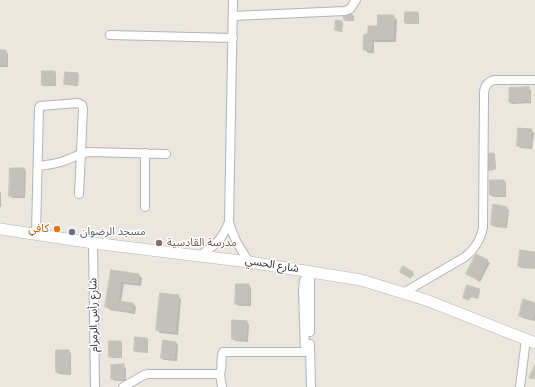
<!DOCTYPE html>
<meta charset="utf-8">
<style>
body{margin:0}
canvas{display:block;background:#ebe7df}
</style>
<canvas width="535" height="387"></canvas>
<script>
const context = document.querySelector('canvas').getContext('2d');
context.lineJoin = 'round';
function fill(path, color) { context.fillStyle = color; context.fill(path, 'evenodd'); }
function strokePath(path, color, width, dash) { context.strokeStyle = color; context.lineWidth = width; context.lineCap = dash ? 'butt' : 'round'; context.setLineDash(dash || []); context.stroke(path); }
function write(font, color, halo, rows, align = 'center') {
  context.font = font + ' "DM Sans","Noto Sans Arabic",sans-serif'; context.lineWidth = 3; context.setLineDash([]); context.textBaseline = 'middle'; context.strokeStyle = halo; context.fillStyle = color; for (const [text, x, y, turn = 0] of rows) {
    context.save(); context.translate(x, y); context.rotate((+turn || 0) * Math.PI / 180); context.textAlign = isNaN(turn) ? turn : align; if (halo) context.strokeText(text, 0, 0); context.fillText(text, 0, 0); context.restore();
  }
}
const shadow = new Path2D(`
 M418,13l1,1v10h-12l-1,-1z
 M353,16l1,1v4h-8l-1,-2z
 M393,16l4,4 -1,22h-22v11h-6l-4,-4 5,-14z
 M342,22l1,1 -1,9 -5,-1 -1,-1z
 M0,51h6l2,3v13h-8z
 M43,72h12l1,2v12h-12l-1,-1z
 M77,74l2,1 -1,11 -11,-1 -2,-1z
 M529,88l2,2v13l-19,1 -2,-2z
 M531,130l3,3 -2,16 -12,-1 -2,-2z
 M494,154l1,1 1,14 -6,2 -1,-1z
 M24,169l2,2 -1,27h-13l-2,-3z
 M504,181l2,2v14h-13l-2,-2z
 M0,192l1,1v14h-1z
 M506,208l3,2 -2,18 -12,-1 -3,-3z
 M535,253v16l-14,-1 -2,-3z
 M487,261l3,2 -10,19 -10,-6 -3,-2z
 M112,271l27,4 3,3 -1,8 -17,-2 -3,18 12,2 3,3 -1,7 -25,-4 -4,-4z
 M413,273l1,1 -3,4 -8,-4z
 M249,285l2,3v18h-12l-3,-3z
 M479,290l1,2 -2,7 -7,-2 -2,3 -5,-2z
 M178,296l3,3 -3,36 -18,-2 -3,-3z
 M535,304v17l-13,-3 -2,-3z
 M246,322l3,2 -1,18 -13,-1 -2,-2z
 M136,338l11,1 1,1v13l-12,-1 -1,-1z
 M120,342l2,1v15h-10l-2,-1z
 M176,342l2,3 -1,16 -13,-1 -2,-2z
 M57,351h11l3,2v22l-12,-1 -2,-2z
 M123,365l3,3v13h-11l-3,-2z`);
const building = new Path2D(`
 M405,12h13v11h-13z
 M344,14l9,1v5h-9z
 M378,15h16l-1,24h-22v11h-8l1,-16h4v-8h9z
 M336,20l6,1 -1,10 -6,-1z
 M0,50h6v15h-6z
 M42,71h13v14h-13z
 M65,72l13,1 -1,12 -13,-1z
 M529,87l1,14 -21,1v-14z
 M518,128l14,1 -2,18 -13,-1z
 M488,153h6l1,15 -7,2z
 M10,168h14l-1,28h-14z
 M490,180h14l1,15h-15z
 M493,204l14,3 -2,20 -14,-2z
 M520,250l15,2v16l-17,-2z
 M476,254l12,6 -10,20 -12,-6z
 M403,266l10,6 -3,6 -10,-6z
 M111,270l28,4 -1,9 -17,-2 -3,20 15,2 -1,8 -27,-4z
 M236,284h13v20h-14z
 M467,285l13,4 -3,9 -8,-2 -1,4 -5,-2z
 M160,293l19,2 -4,37 -19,-2z
 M523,299l12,4v7l-2,9 -14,-3z
 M232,320l15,1 -1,19 -14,-1z
 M135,337l12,1v14l-13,-1z
 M163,340l13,2 -2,17 -13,-1z
 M109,341h12v16h-12z
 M56,350h13v23l-13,-1z
 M124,364v15h-13v-14z
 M535,365v14l-6,-1z`);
const street = new Path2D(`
 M233,0l-4,222c4,16 11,26 20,40
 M233,16l112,-5 5,-2 6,-9
 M110,35l123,3
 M38,166c9,-1 17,-2 26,-5 8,-3 15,-7 24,-9l78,2
 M145,207v-54
 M36,233l3,-125 1,-2 38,-3 4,2 1,4 -4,85
 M93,243l2,144
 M201,255c15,-11 21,-15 28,-33
 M310,272v60
 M403,293l62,-36c10,-8 15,-16 18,-29l1,-134c0,-7 3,-12 10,-14h41
 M310,344l1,43
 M220,374l2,13
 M123,387l21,-12 4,-1h72c3,-7 0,-15 3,-22h82l-2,-62 1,-10 6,-4
 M520,387l6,-48`);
const secondary = new Path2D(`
 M0,229l93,14 156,19 112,18 65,20 109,43`);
const markers = [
 [57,229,4,"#e8710a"],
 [72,232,4,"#6b7280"],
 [159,243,4,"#8d6e63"]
];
const foodNames = [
 ["كافي",49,229]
];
const worshipNames = [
 ["مسجد الرضوان",80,232]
];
const educationNames = [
 ["مدرسة القادسية",167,243]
];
const streetNames = [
 ["شارع الحسي",272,265,9],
 ["شارع رأس الرمرام",94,315,-91]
];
fill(shadow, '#0003');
fill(building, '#c4c1ba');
strokePath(building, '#c6c3b9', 1);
strokePath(street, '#b2b4bd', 10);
strokePath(secondary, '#b2b4bd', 12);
strokePath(street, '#fff', 8);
strokePath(secondary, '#fff', 11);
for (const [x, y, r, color] of markers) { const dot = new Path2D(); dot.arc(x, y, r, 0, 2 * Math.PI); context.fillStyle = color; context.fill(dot); strokePath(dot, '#fff', 1.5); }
write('11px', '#c56008', '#fff', foodNames, 'right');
write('11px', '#5b616d', '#fff', worshipNames, 'left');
write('11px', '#785e54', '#fff', educationNames, 'left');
write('11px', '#2b2b2b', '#fff', streetNames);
</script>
